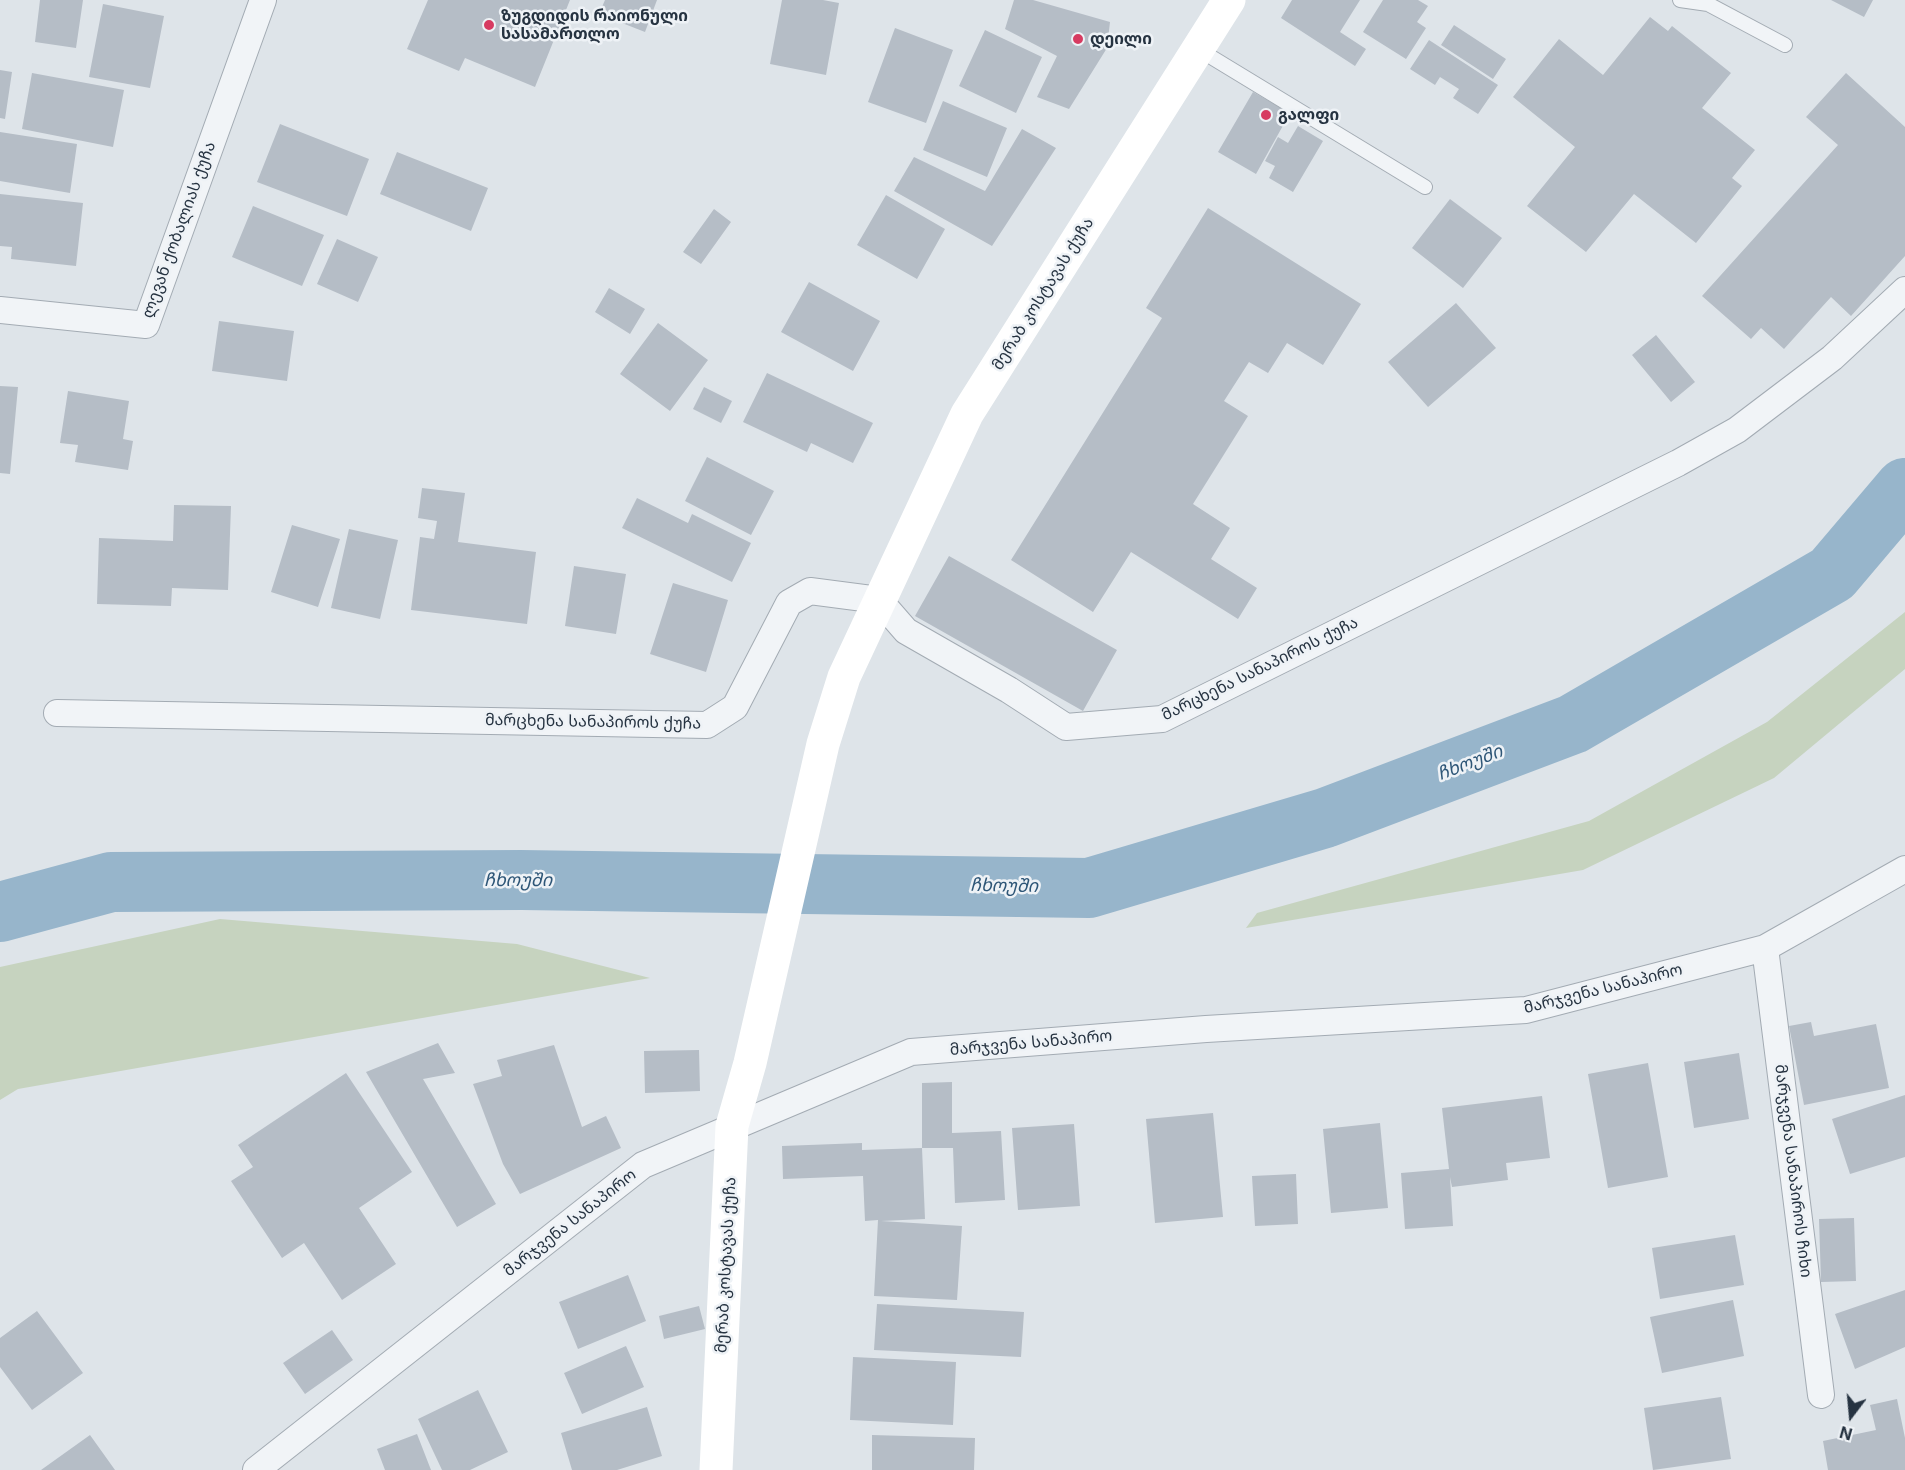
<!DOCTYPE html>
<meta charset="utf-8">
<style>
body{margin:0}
#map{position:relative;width:1905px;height:1470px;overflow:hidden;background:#dee4e9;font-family:Inter,sans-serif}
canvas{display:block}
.north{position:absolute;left:1821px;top:1386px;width:60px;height:60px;-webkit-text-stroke:4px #eef2f6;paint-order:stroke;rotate:196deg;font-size:16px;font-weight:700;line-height:24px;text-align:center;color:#263341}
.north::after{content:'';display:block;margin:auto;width:21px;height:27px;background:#263341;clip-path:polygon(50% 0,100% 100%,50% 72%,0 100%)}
</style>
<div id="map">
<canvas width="1905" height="1470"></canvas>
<div class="north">N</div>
</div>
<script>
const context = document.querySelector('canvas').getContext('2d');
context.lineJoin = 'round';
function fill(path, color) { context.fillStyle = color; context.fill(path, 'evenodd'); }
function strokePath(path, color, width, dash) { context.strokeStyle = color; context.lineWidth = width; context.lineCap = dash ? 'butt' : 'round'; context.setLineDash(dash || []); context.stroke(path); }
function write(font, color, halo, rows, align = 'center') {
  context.font = font + ' Inter,"Noto Sans Georgian",sans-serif'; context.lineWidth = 5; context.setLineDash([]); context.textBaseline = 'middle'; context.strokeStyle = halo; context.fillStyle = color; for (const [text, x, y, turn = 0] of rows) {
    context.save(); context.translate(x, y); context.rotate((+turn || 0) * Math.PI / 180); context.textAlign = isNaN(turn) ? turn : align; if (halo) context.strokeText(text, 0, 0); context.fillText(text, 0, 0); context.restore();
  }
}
const green = new Path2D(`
 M1905,612v57l-131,109 -191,92 -337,58 11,-15 332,-92 178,-99z
 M220,919l297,25 133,34 -632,111 -18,11v-133z`);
const river = new Path2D(`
 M0,912l111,-30 410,-2 568,8 236,-70 248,-94 259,-150 73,-86`);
const building = new Path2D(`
 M40,0h43l-7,48 -41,-6z
 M428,0h142l-35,87 -70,-29 -6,13 -52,-22z
 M605,0h52l-12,32 -46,-18z
 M782,0h41l16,3 -13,72 -56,-11z
 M1014,0h19l77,22 -3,26 -38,61 -32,-12 20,-41 -52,-27z
 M1292,0h68l-20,32 26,17 -11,17 -74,-48z
 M1383,0h35l10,6 -11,16 9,6 -20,31 -43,-27z
 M1831,0h42l-9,17z
 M103,4l61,12 -14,72 -61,-11z
 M1650,17l18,14 4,-5 59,47 -29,35 53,42 -23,28 10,8 -46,57 -62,-49 -48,58 -59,-46 48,-59 -62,-50 46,-58 44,36z
 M1454,25l52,34 -13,20 -52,-34z
 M895,28l58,22 -27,73 -58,-21z
 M985,30l57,27 -26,56 -57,-27z
 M1429,40l69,45 -20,29 -25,-16 6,-9 -19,-12 -5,8 -25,-16z
 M0,70l12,2 -7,47 -5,-1z
 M32,73l92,17 -11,57 -91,-18z
 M1846,73l59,54v129l-54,60 -20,-19 -47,52 -23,-21 -10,11 -49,-43 136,-151 -32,-28z
 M1253,92l37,21 -34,61 -38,-22z
 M943,101l64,27 -20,49 -64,-27z
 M280,124l89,35 -22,57 -90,-34z
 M1298,126l25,15 -30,51 -24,-14 6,-12 -10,-5 13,-24 10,6z
 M1022,129l34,19 -64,98 -98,-55 20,-34 71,34z
 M0,132l77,12 -7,49 -70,-12z
 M397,152l91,36 -17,43 -91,-37z
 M0,194l83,9 -7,63 -65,-7 1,-12 -12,-1z
 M886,195l59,34 -28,50 -60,-34z
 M1450,199l52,39 -39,50 -51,-40z
 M253,206l71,29 -22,51 -70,-29z
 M1208,208l153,96 -38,61 -36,-22 -19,30 -19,-11 -25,39 24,15 -55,88 37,24 -19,31 46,29 -19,31 -107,-67 -38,60 -82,-52 151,-242 -16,-10z
 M714,209l17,13 -30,42 -18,-12z
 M337,239l41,18 -20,45 -41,-18z
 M809,282l71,39 -27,50 -72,-39z
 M609,288l36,21 -15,25 -35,-22z
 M1456,303l40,45 -68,59 -40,-45z
 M219,321l75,10 -7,50 -75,-10z
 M658,323l50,37 -38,51 -50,-37z
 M1656,335l39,47 -24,20 -39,-47z
 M767,373l106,50 -20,40 -42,-20 -4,9 -64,-30z
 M0,386l18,1 -8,87 -10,-1z
 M704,387l28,14 -11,22 -28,-14z
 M68,391l61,10 -6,38 10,2 -5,29 -53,-8 3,-17 -18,-2z
 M707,457l67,34 -23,44 -66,-34z
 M422,488l43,5 -7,49 78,10 -9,72 -116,-14 9,-73 14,2 3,-18 -19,-3z
 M637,498l51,25 4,-9 59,29 -19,39 -110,-54z
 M174,505l57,1 -3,84 -56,-2 -1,18 -74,-2 2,-66 74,3z
 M292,525l48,14 -22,68 -47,-15z
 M349,529l49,11 -18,79 -49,-11z
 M949,556l168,94 -34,61 -168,-95z
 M574,566l52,8 -10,60 -51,-8z
 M673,583l55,17 -22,72 -56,-18z
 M1811,1022l3,14 62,-12 13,64 -85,17 -15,-79z
 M438,1043l17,30 -32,6 73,125 -39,23 -91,-155z
 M554,1045l28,82 24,-11 15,32 -101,46 -17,-30 -30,-80 29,-8 -5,-16z
 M699,1050l1,41 -55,2 -1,-42z
 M1739,1053l10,66 -55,9 -10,-66z
 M1648,1063l20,114 -60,11 -20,-114z
 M346,1073l66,99 -53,36 37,56 -54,36 -38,-57 -22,15 -51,-77 22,-14 -15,-22z
 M952,1082v51l49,-2 4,69 -50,3 -2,-55h-31v-65z
 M1905,1095v62l-55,17 -18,-55z
 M1542,1096l8,62 -44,5 2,17 -56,7 -2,-10 3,49 -48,3 -4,-56 48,-4 -7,-61z
 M1213,1113l10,104 -68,6 -9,-104z
 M1380,1123l8,85 -57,5 -8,-84z
 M1074,1124l6,82 -62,4 -6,-82z
 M862,1143v7l60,-2 3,71 -44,2 81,5 -5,74 -83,-4 4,-76 -13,1 -2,-45 -80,3 -1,-33z
 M1296,1174l2,50 -43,2 -3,-50z
 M1854,1218l2,63 -35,1 -2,-63z
 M1735,1235l9,50 -84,14 -8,-51z
 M628,1275l18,46 -68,28 -19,-47z
 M1905,1290v57l-50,22 -20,-55z
 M1733,1300l11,56 -82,17 -12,-56z
 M877,1304l147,8 -3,45 -147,-7z
 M699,1306l6,23 -41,10 -5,-23z
 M37,1311l46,62 -51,37 -32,-43v-29z
 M332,1330l21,30 -48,34 -22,-31z
 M626,1346l18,41 -62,27 -18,-41z
 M853,1357l103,5 -3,63 -103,-5z
 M478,1390l30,62 -38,18h-28l-24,-51z
 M1721,1397l10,62 -78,11 -9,-62z
 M1897,1399l8,39v32h-77l-5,-29 53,-11 -6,-25z
 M647,1407l15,49 -45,14h-45l-11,-37z
 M417,1434l14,36h-46l-8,-21z
 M90,1435l25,35h-74z
 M872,1435l103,3 -1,32h-102z`);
const lane = new Path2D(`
 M1680,0l28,4 77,41
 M1198,49l227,138`);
const street = new Path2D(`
 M0,310l146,15 117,-325
 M57,713l650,12 28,-18 54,-104 21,-12 69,9 27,31 103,59 57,37 96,-8 516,-256 59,-33 95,-72 73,-68
 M1765,948l56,447
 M256,1470l387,-305 268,-113 295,-23 320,-19 239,-62 140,-79`);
const secondary = new Path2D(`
 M716,1470l16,-344 18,-63 73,-319 21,-67 123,-263 262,-414`);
const markers = [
 [489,25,6,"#d73b61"],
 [1078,39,6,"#d73b61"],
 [1266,115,6,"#d73b61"]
];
const poiNames = [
 ["ზუგდიდის რაიონული",501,16],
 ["სასამართლო",501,34],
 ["დეილი",1090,39],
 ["გალფი",1278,115]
];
const streetNames = [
 ["ლევან ქობალიას ქუჩა",179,230,-70],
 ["მერაბ კოსტავას ქუჩა",1043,294,-58],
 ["მარცხენა სანაპიროს ქუჩა",1260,669,-26],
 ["მარცხენა სანაპიროს ქუჩა",593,722,1],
 ["მარჯვენა სანაპირო",1603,989,-14],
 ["მარჯვენა სანაპირო",1031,1043,-5],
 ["მარჯვენა სანაპიროს ჩიხი",1793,1171,83],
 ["მარჯვენა სანაპირო",570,1223,-38],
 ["მერაბ კოსტავას ქუჩა",726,1265,-87]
];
const waterNames = [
 ["ჩხოუში",1470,763,-21],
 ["ჩხოუში",518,881],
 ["ჩხოუში",1004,886,1]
];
fill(green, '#c6d3bf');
strokePath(river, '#97b5cb', 60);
fill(building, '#b5bdc6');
strokePath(lane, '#a3abb3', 16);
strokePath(street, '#a3abb3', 28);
strokePath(lane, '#f1f4f7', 14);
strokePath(street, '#f1f4f7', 26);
strokePath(secondary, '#fff', 33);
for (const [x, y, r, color] of markers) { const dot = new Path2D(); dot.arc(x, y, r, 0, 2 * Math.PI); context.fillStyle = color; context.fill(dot); strokePath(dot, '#eef2f6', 2); }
write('bold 16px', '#263341', '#eef2f6', poiNames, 'left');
write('16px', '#263341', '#eef2f6', streetNames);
write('italic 18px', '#2e5677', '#eef2f6', waterNames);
</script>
